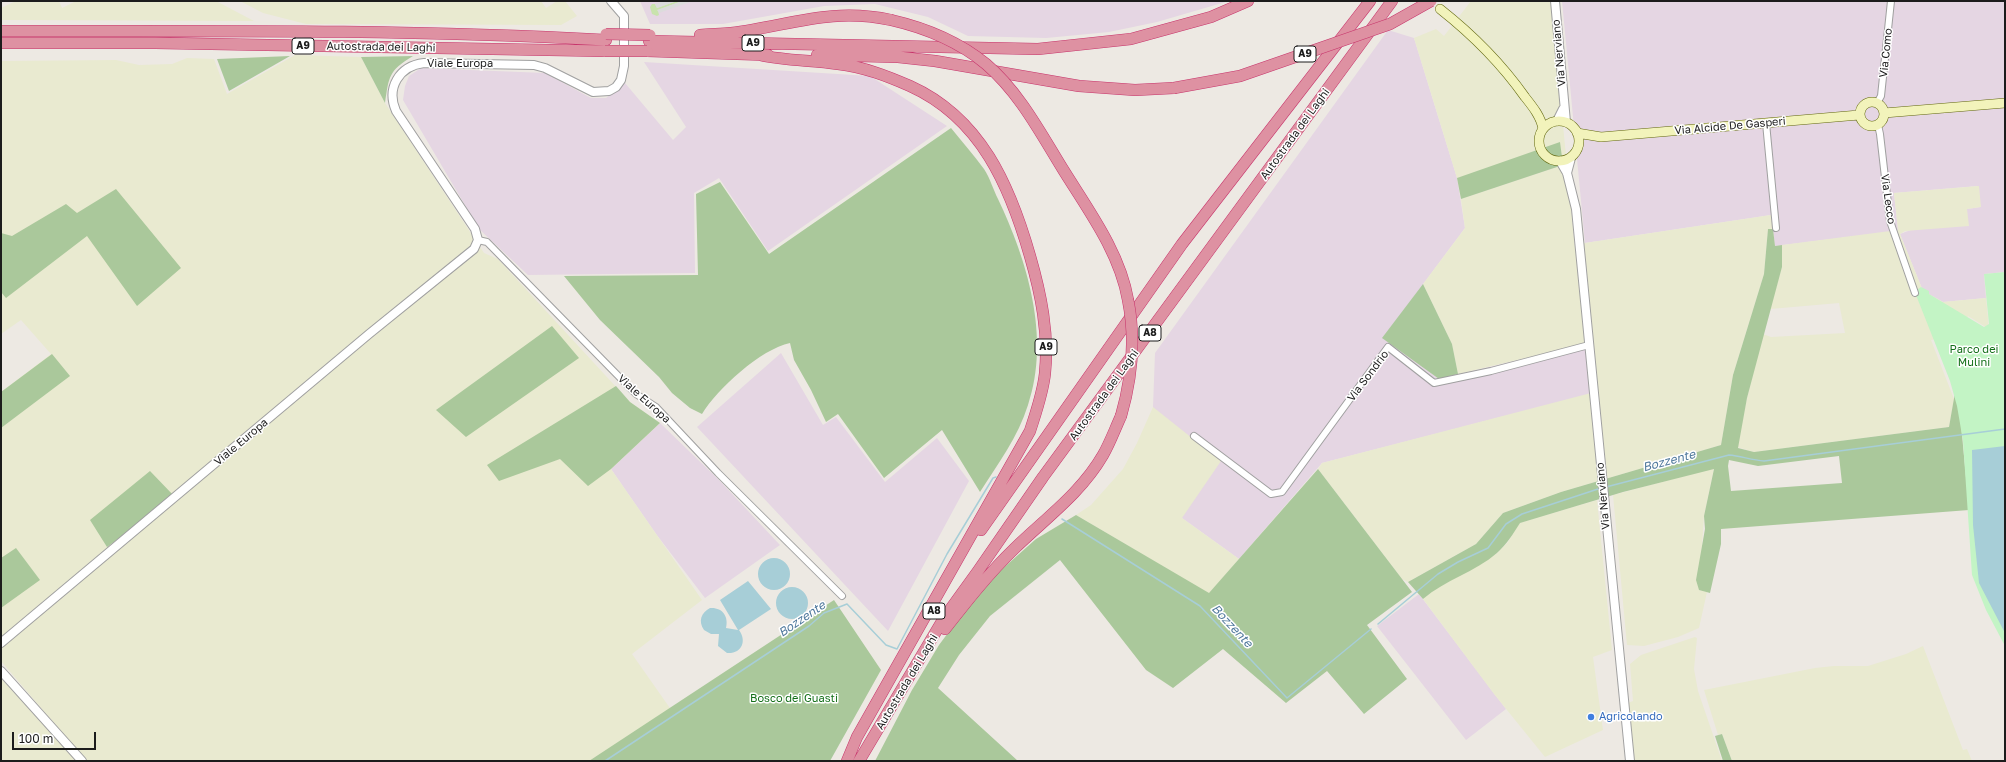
<!DOCTYPE html>
<style>
body{margin:0}
#map{position:relative;width:2006px;height:762px;overflow:hidden;background:#ede9e3;font-family:"Golos Text",sans-serif}
canvas{display:block}
.frame{position:absolute;inset:0;border:2px solid #1c1c1c;pointer-events:none}
.scale{position:absolute;left:12px;top:732px;width:84px;height:18px;box-sizing:border-box;border:2px solid #1c1c1c;border-top:0;padding-left:5px;font-size:12px;line-height:14px;white-space:nowrap;color:#1c1c1c;-webkit-text-stroke:3px #fff;paint-order:stroke}
</style>
<div id="map">
<canvas width="2006" height="762"></canvas>
<div class="frame"></div>
<div class="scale">100 m</div>
</div>
<script>
const context = document.querySelector('canvas').getContext('2d');
context.lineJoin = 'round';
function fill(path, color) { context.fillStyle = color; context.fill(path, 'evenodd'); }
function strokePath(path, color, width, dash) { context.strokeStyle = color; context.lineWidth = width; context.lineCap = dash ? 'butt' : 'round'; context.setLineDash(dash || []); context.stroke(path); }
function write(font, color, halo, rows, align = 'center') {
  context.font = font + ' "Golos Text",sans-serif'; context.lineWidth = 3; context.setLineDash([]); context.textBaseline = 'middle'; context.strokeStyle = halo; context.fillStyle = color; for (const [text, x, y, turn = 0] of rows) {
    context.save(); context.translate(x, y); context.rotate((+turn || 0) * Math.PI / 180); context.textAlign = isNaN(turn) ? turn : align; if (halo) context.strokeText(text, 0, 0); context.fillText(text, 0, 0); context.restore();
  }
}
const industrial = new Path2D(`
 M640,1h589l-72,21 -48,10 -63,6 -78,-2 -40,-19 -53,-13 -51,2 -101,18h-73z
 M1562,1h443v271l-21,2 2,24 -43,4 -20,-11 -23,-57 67,-25 13,-2 -2,-21 -84,7 4,37 -8,2 -115,14 -4,-31 -186,28z
 M1388,30l26,8 43,140 8,50 -82,110 56,41 146,-35 6,50 -269,69 -83,96 -57,-41 -29,-111 2,-54z
 M644,62l226,14 77,50 -179,125 -49,-73 -25,15 1,80 -167,2 -49,-46 -76,-129 2,-14 4,-10 12,-8 124,5 46,25h15l19,-15 48,57 13,-13z
 M781,353l42,72 13,-8 49,65 52,-44 32,43 -81,150 -191,-204z
 M660,423l59,57 61,65 -75,53 -49,-64 -45,-65z
 M1419,594l87,115 -40,31 -89,-114z`);
const farmland = new Path2D(`
 M16,1h43l3,7 14,-7h140l38,20 -253,-1v-12z
 M240,1h301l5,7 11,-7h8l12,15 -16,9 -255,-1 -43,-11z
 M1471,1h80l24,248 10,-6 186,-28 2,14h-5l-4,45 -31,101 -12,70 -160,47 -58,21 -27,31 -68,38 -6,-3 -84,-110 4,-6 269,-70 -6,-49 -127,30 -6,-30 -29,-60 42,-56 -4,-29 102,-34 -106,13 -43,-140 22,-9 8,7z
 M295,55l66,2 24,46 99,150 14,6 132,143 30,21 -49,46 91,131 -70,54 40,57 -80,50h-506l-85,-100v-269l50,-38 -30,-34 -20,14v-273l115,-1 23,5 33,-1 15,-6 27,1 13,35z
 M1979,186l2,21 -14,2 2,17 -64,5 -5,3 23,57 20,11 43,-4 3,31 -21,-13 -8,19 -29,5 23,59 -5,28 -195,25 -17,-5 10,-49 16,-64 8,3 74,-4 -6,-30 -69,6 12,-42v-22l116,-15 -4,-37z
 M1153,407l68,54 -39,57 57,41 -30,35 -133,-79 15,-10 32,-36 14,-26z
 M1714,468l-10,48 -5,74 8,2 -8,36 -21,9 -34,9 -17,-1 -14,-150z
 M1597,500l15,150 -19,7 10,73 -58,27 -51,-63 -71,-95 12,-10 61,-35 12,-12 11,-19z
 M1695,637l2,1 -3,31 4,22 24,70h-91l-6,-57 8,-3 -3,-37 11,-9z
 M1923,646l40,104 4,-1 5,12h-240l-10,-27 -4,1 -14,-45 111,-22 19,-2h34l38,-12z
 M1,678l76,83h-76z`);
const grass = new Path2D(`
 M677,1h5l-24,9 1,5 -2,1 -5,-2 -2,-7 2,-3h3l2,4z`);
const forest = new Path2D(`
 M290,56l-61,35 -12,-32z
 M413,56c-25,15 -24,21 -28,47l-24,-46z
 M951,128c11,14 23,27 33,41 6,9 9,20 14,30 29,61 53,138 30,206 -10,32 -30,59 -48,87l-38,-62 -58,48 -46,-64 -12,8 -15,-32 -17,-30 -4,-17c-29,6 -73,46 -88,71l-12,-6 -18,-15 -13,-16 -59,-57 -36,-44 134,-1 -2,-81 24,-12 49,72z
 M1560,142l3,23 -102,34 -4,-21z
 M116,189l65,79 -44,38 -50,-70 -81,62 -5,-6v-59l11,3 54,-32 11,9z
 M1768,229h5l2,17 7,-1v22l-35,131 -9,50 16,4 195,-25 8,-46 12,129 -248,19v15l-11,49 -11,-3 -3,-10 9,-51 -1,-13 10,-47 -91,23 -103,31c-7,11 -13,21 -23,30 -22,19 -52,27 -74,46l-15,-17 68,-38 27,-31 58,-21 160,-47 12,-70 31,-101zM1839,456l3,27 -111,8 -3,-25 1,-6 29,6z
 M1423,284l29,60 6,30 -19,5 -57,-41z
 M552,326l27,32 -113,79 -30,-27z
 M52,354l18,22 -69,52v-36z
 M616,386l14,16 30,21 -49,46 -23,17 -28,-27 -61,22 -12,-16z
 M1318,469l94,123 -45,33 40,54 -43,35 -37,-43 -41,32 -63,-54 -50,39 -27,-18 -86,-110 -70,56 -31,39 -21,33 80,73h-143l37,-71 27,-45 44,-59 53,-47 40,-24 133,78z
 M150,471l25,26 -68,50 -17,-27z
 M16,548l24,32 -39,28v-50z
 M834,600l47,70 -51,91h-241z
 M1722,734l10,27h-9l-8,-25z`);
const park = new Path2D(`
 M2005,272v374l-19,-36 -14,-35 -9,-134 -6,-35 -7,-25 -34,-86 1,-5 4,-3 8,4v3l55,33 5,-3 -5,-50z`);
const parking = new Path2D(`
 M664,1h13l-20,7 -2,-4z
 M682,1h11l-34,12 -2,-3z`);
const water = new Path2D(`
 M2005,446v187l-26,-50 -6,-58 -1,-75z
 M758 574a16 16 0 1 1 32 0a16 16 0 1 1-32 0Z
 M748,581l23,28 -32,21c8,11 3,24 -12,23l-9,-7 1,-12h-8l-7,-4c-6,-9 -3,-17 6,-22 12,-1 19,8 16,20l12,2 -18,-30z
 M776 603a16 16 0 1 1 32 0a16 16 0 1 1-32 0Z`);
const stream = new Path2D(`
 M1606,487l123,-32c12,1 22,5 35,6l241,-32
 M1062,519l138,87 87,92 84,-69
 M1378,624l60,-50 20,-12 30,-14 18,-24 16,-10 79,-26
 M605,761l204,-135 15,-13 23,-9 39,41 11,4 50,-95 46,-76 3,-1`);
const minor = new Path2D(`
 M1877,103l4,-7 10,-95
 M1766,123l10,105
 M1878,125l2,9 10,87 25,72
 M478,240l9,2 149,152 20,13 62,66 124,123
 M1194,436l77,58 11,-2 106,-145 46,36 57,-12 98,-26`);
const tertiary = new Path2D(`
 M1555,1l11,121
 M1557,121l6,-12
 M1560,161l7,12 9,36 54,552
 M1567,173l4,-15
 M1,643l368,-309 105,-85 4,-9 -3,-11 -79,-118c-10,-23 3,-45 28,-48l110,2 11,3 48,24 16,-1 7,-4 5,-7 3,-14v-50l-13,-15
 M1,671l81,90`);
const secondary = new Path2D(`
 M1440,9c33,26 61,54 85,88 8,10 16,20 18,32
 M1860 114a12 12 0 1 1 24 0a12 12 0 1 1-24 0Z
 M1884,113l121,-10
 M1539 141a20 20 0 1 1 40 0a20 20 0 1 1-40 0Z
 M1577,133l24,4 258,-22`);
const motorway = new Path2D(`
 M1,31c201,0 403,-2 605,9
 M700,35c10,-1 21,-1 31,-2 58,-7 99,-26 160,-13
 M649,41l389,8 93,-10 80,-22 37,-16
 M1,43h154l450,8
 M647,51l121,4
 M760,55c26,6 52,5 78,9 26,3 49,12 72,22 71,32 100,100 120,170 11,38 19,77 15,117 -2,20 -9,39 -15,58l-173,306 -10,24
 M817,55l81,2 37,4 144,25 56,4 39,-2
 M981,530l201,-286 188,-243
 M945,629c22,-28 44,-56 70,-81 31,-30 66,-55 88,-93 7,-12 12,-26 18,-39
 M859,761l85,-143 34,-47 65,-94 349,-476`);
const motorwayBridge = new Path2D(`
 M891,20c35,8 67,21 95,44 34,29 55,70 78,107 25,40 56,82 64,129 8,40 4,78 -7,116
 M606,34l44,1
 M605,51h42
 M1174,88l66,-12 150,-52 41,-23`);
const markers = [
 [1591,717,4,"#3f7fe0"]
];
const shields = [
 [753,43,22],
 [303,46,22],
 [1305,54,22],
 [1150,333,22],
 [1046,347,22],
 [934,611,22]
];
const shieldNames = [
 ["A9",753,43],
 ["A9",303,46],
 ["A9",1305,54],
 ["A8",1150,333],
 ["A9",1046,347],
 ["A8",934,611]
];
const streetNames = [
 ["Autostrada dei Laghi",381,47,1],
 ["Via Nerviano",1559,53,-95],
 ["Via Como",1886,53,-84],
 ["Viale Europa",460,64],
 ["Via Alcide De Gasperi",1730,126,-5],
 ["Autostrada dei Laghi",1295,134,-54],
 ["Via Lecco",1888,199,82],
 ["Via Sondrio",1368,376,-53],
 ["Autostrada dei Laghi",1104,395,-54],
 ["Viale Europa",644,399,42],
 ["Viale Europa",241,442,-40],
 ["Via Nerviano",1603,496,-95],
 ["Autostrada dei Laghi",907,682,-59]
];
const parkNames = [
 ["Parco dei",1974,350],
 ["Mulini",1974,363],
 ["Bosco dei Guasti",794,699]
];
const shopNames = [
 ["Agricolando",1599,717]
];
const waterNames = [
 ["Bozzente",1669,461,-15],
 ["Bozzente",802,619,-34],
 ["Bozzente",1232,626,47]
];
fill(industrial, '#e5d6e3');
fill(farmland, '#e9ead0');
fill(grass, '#c9e3ad');
fill(forest, '#aac89b');
fill(park, '#c3f4c5');
fill(parking, '#dcdcdc');
fill(water, '#a7ced7');
strokePath(stream, '#a7ced7', 1.5);
strokePath(minor, '#a0a0a0', 8);
strokePath(tertiary, '#a0a0a0', 10);
strokePath(secondary, '#62680f', 10);
strokePath(motorway, '#c7346b', 12);
strokePath(minor, '#fff', 6);
strokePath(tertiary, '#fff', 8);
strokePath(secondary, '#f2f3bb', 9);
strokePath(motorway, '#de91a2', 11);
strokePath(motorwayBridge, '#c7346b', 12, []);
strokePath(motorwayBridge, '#de91a2', 11);
for (const [x, y, r, color] of markers) { const dot = new Path2D(); dot.arc(x, y, r, 0, 2 * Math.PI); context.fillStyle = color; context.fill(dot); strokePath(dot, '#fff', 1.5); }
for (const [x, y, w] of shields) { const box = new Path2D(); box.roundRect(x - w / 2, y - 8, w, 16, 3); context.fillStyle = '#fff'; context.fill(box); strokePath(box, '#1c1c1c', 1); }
write('bold 10px', '#1c1c1c', null, shieldNames);
write('11px', '#1c1c1c', '#fff', streetNames);
write('11px', '#15701a', '#fff', parkNames);
write('11px', '#366cbe', '#fff', shopNames, 'left');
write('italic 12px', '#4f789c', '#fff', waterNames);
</script>
